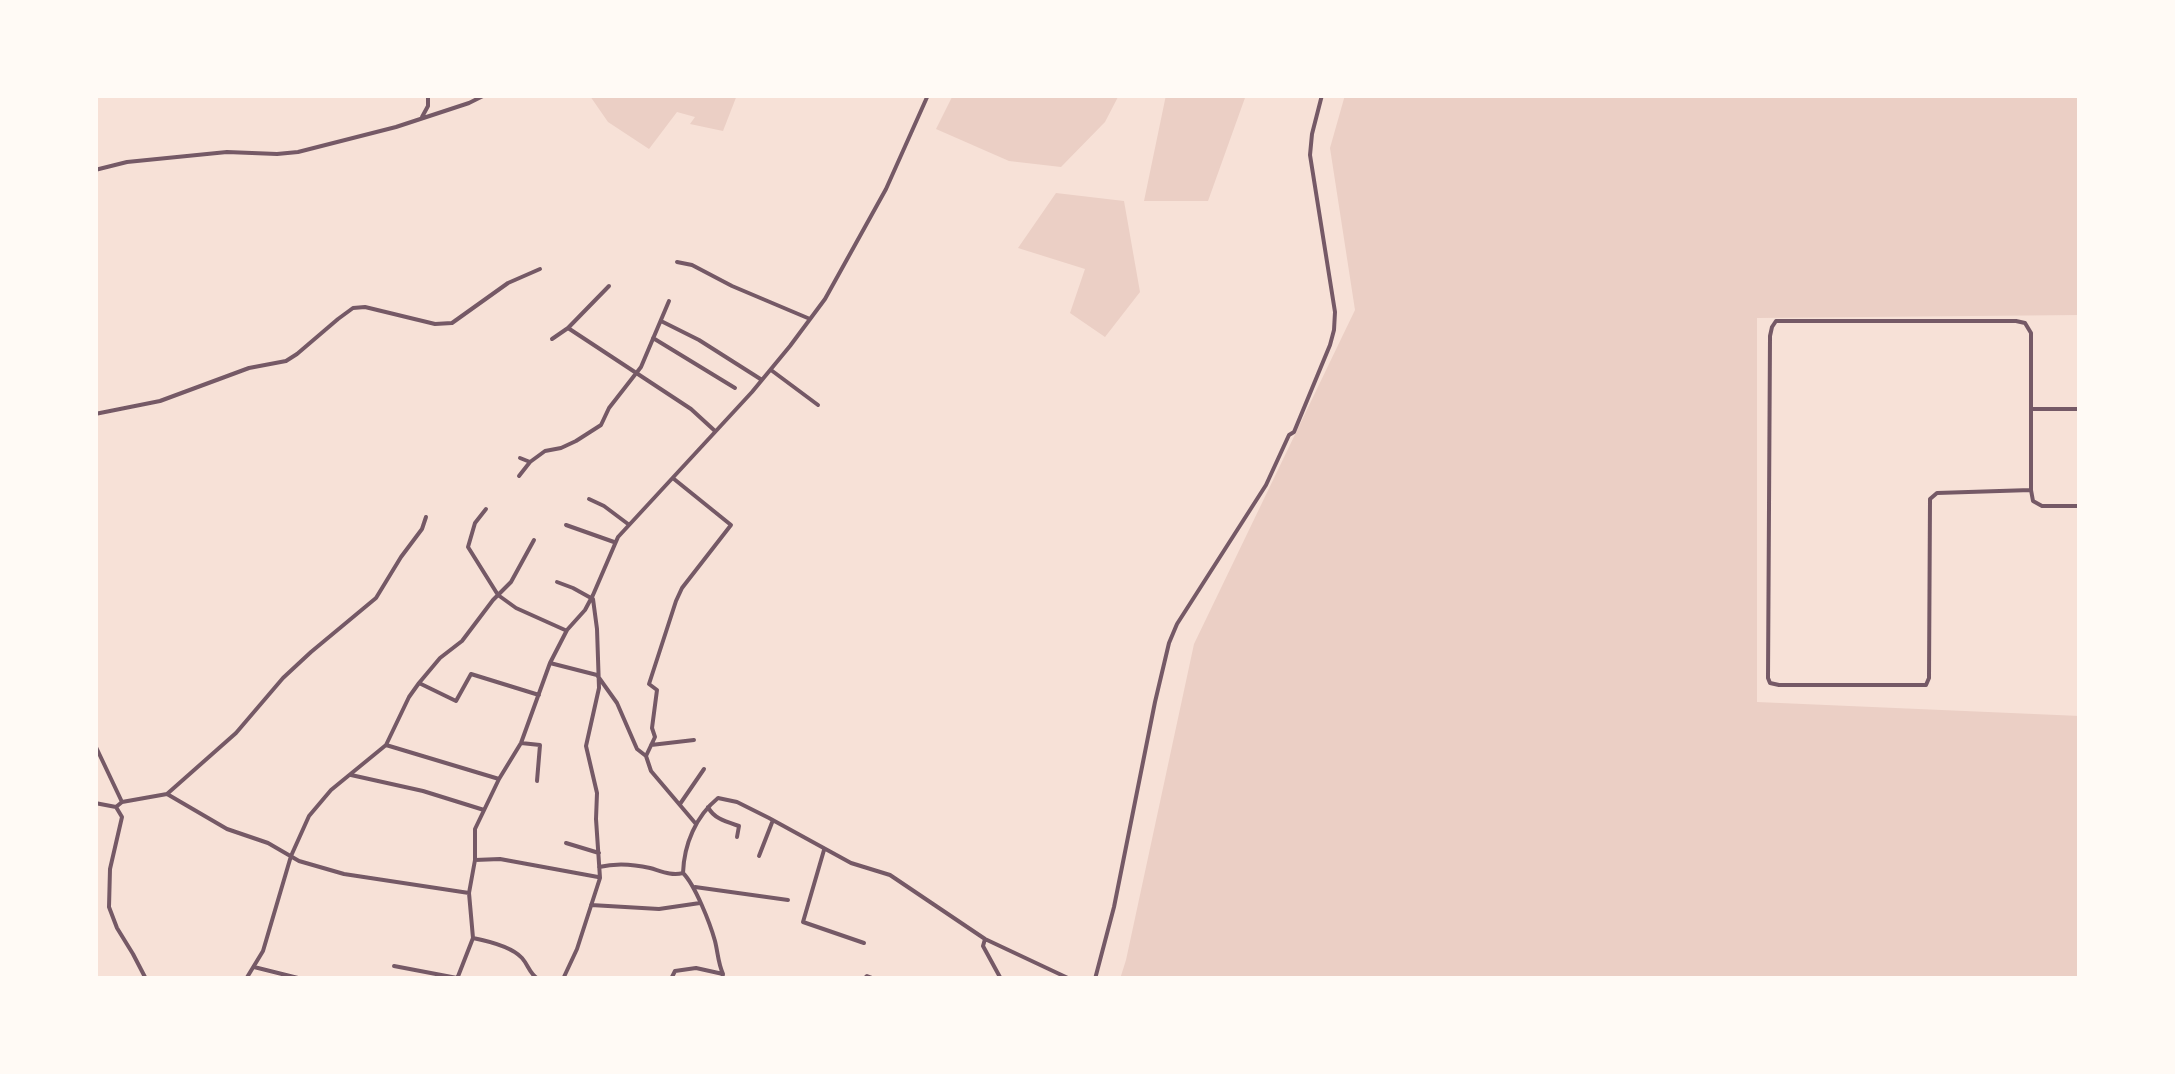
<!DOCTYPE html>
<style>
body{margin:0}
#map{position:relative;width:2175px;height:1074px;overflow:hidden;background:#f7e1d7;font-family:Jost,sans-serif}
canvas{display:block}
.frame{position:absolute;inset:0;border:98px solid #fffaf5;pointer-events:none}
</style>
<div id="map">
<canvas width="2175" height="1074"></canvas>
<div class="frame"></div>
</div>
<script>
const context = document.querySelector('canvas').getContext('2d');
context.lineJoin = 'round';
function fill(path, color) { context.fillStyle = color; context.fill(path, 'evenodd'); }
function strokePath(path, color, width, dash) { context.strokeStyle = color; context.lineWidth = width; context.lineCap = dash ? 'butt' : 'round'; context.setLineDash(dash || []); context.stroke(path); }
const green = new Path2D(`
 M737,95l-14,36 -33,-7 5,-7 -18,-5 -28,37 -41,-27 -18,-26z
 M953,95h166l-14,27 -44,45 -52,-6 -73,-32z
 M1166,95h80l-38,106h-64z
 M1345,95h735v220l-323,3v384l323,14v263h-960l6,-19 68,-316 161,-334 -25,-162z
 M1056,193l68,8 16,91 -35,45 -35,-24 15,-44 -67,-21z`);
const minor = new Path2D(`
 M422,117l6,-11v-11
 M95,170l32,-8 100,-10 50,2 21,-2 98,-25 73,-24 16,-8
 M677,262l15,3 40,21 78,33
 M609,286l-41,42 123,81 24,22
 M661,321l38,19 63,40
 M653,338l82,50
 M552,339l16,-11
 M771,370l47,35
 M2032,409h48
 M95,414l65,-13 89,-33 37,-7 11,-7 41,-35 15,-11 12,-1 70,17 17,-1 56,-40 32,-14
 M520,458l10,4 15,-11 16,-3 15,-7 25,-16 8,-17 32,-41 28,-66
 M519,476l11,-14
 M2031,490l-94,3 -7,6 -1,179 -3,7h-147l-9,-2 -2,-5 2,-342 2,-9 4,-6h240l9,2 6,10v157l2,11 9,5h38
 M589,499l15,7 24,18
 M486,509l-11,14 -7,24 30,48 18,13 49,22
 M566,525l48,17
 M557,582l16,6 18,10
 M550,663l47,12 20,28 20,46 9,7 5,15 45,53
 M419,683l37,18 15,-27 68,21
 M521,743l19,2 -3,36
 M95,745l27,57 -6,5 6,10 -12,52 -1,38 8,21 16,26 13,25
 M651,745l43,-5
 M646,756l9,-19 -3,-9 5,-38 -8,-6 27,-83 6,-13 49,-63 -57,-46
 M351,775l72,16 61,19
 M499,779l-113,-34 23,-48 10,-14 21,-25 22,-17 31,-41 18,-18 23,-42
 M167,794l69,-61 47,-55 28,-26 65,-54 25,-41 21,-28 4,-12
 M122,802l45,-8 60,35 41,14 31,18 45,13 125,19 6,-33v-31l24,-50 22,-36 29,-80 17,-33 18,-20 8,-15 25,-58 134,-145 38,-46 35,-47 61,-110 42,-94
 M95,803l21,4
 M680,804l24,-35
 M708,807c6,12 19,15 31,19l-2,11
 M566,843l33,10
 M824,850l-21,72 61,21
 M759,856l14,-36
 M475,860l25,-1 98,18
 M599,867c16,-4 34,-3 51,1 11,3 21,8 33,5
 M695,887l93,13
 M591,905l68,4 41,-6
 M473,938c15,3 39,9 49,20 7,8 7,15 16,21
 M985,939l-2,7 18,33
 M394,966l63,12
 M254,967l48,12
 M246,979l17,-28 28,-95 18,-40 22,-26 55,-45
 M457,979l16,-41 -4,-45
 M563,979l14,-30 23,-71 -4,-59 1,-26 -11,-47 13,-58 -2,-59 -4,-30
 M671,979l4,-8 21,-3 27,6
 M722,979l1,-5c-5,-11 -5,-21 -8,-33 -5,-18 -20,-56 -32,-68 1,-29 13,-57 35,-75l19,4 32,16 82,45 39,12 95,64 85,40
 M864,979l3,-3 8,3
 M1095,979l19,-72 41,-205 14,-59 8,-19 89,-139 23,-50 5,-3 36,-87 4,-15 1,-18 -25,-157 2,-21 10,-39`);
fill(green, '#ebcfc5');
strokePath(minor, '#755966', 4);
</script>
